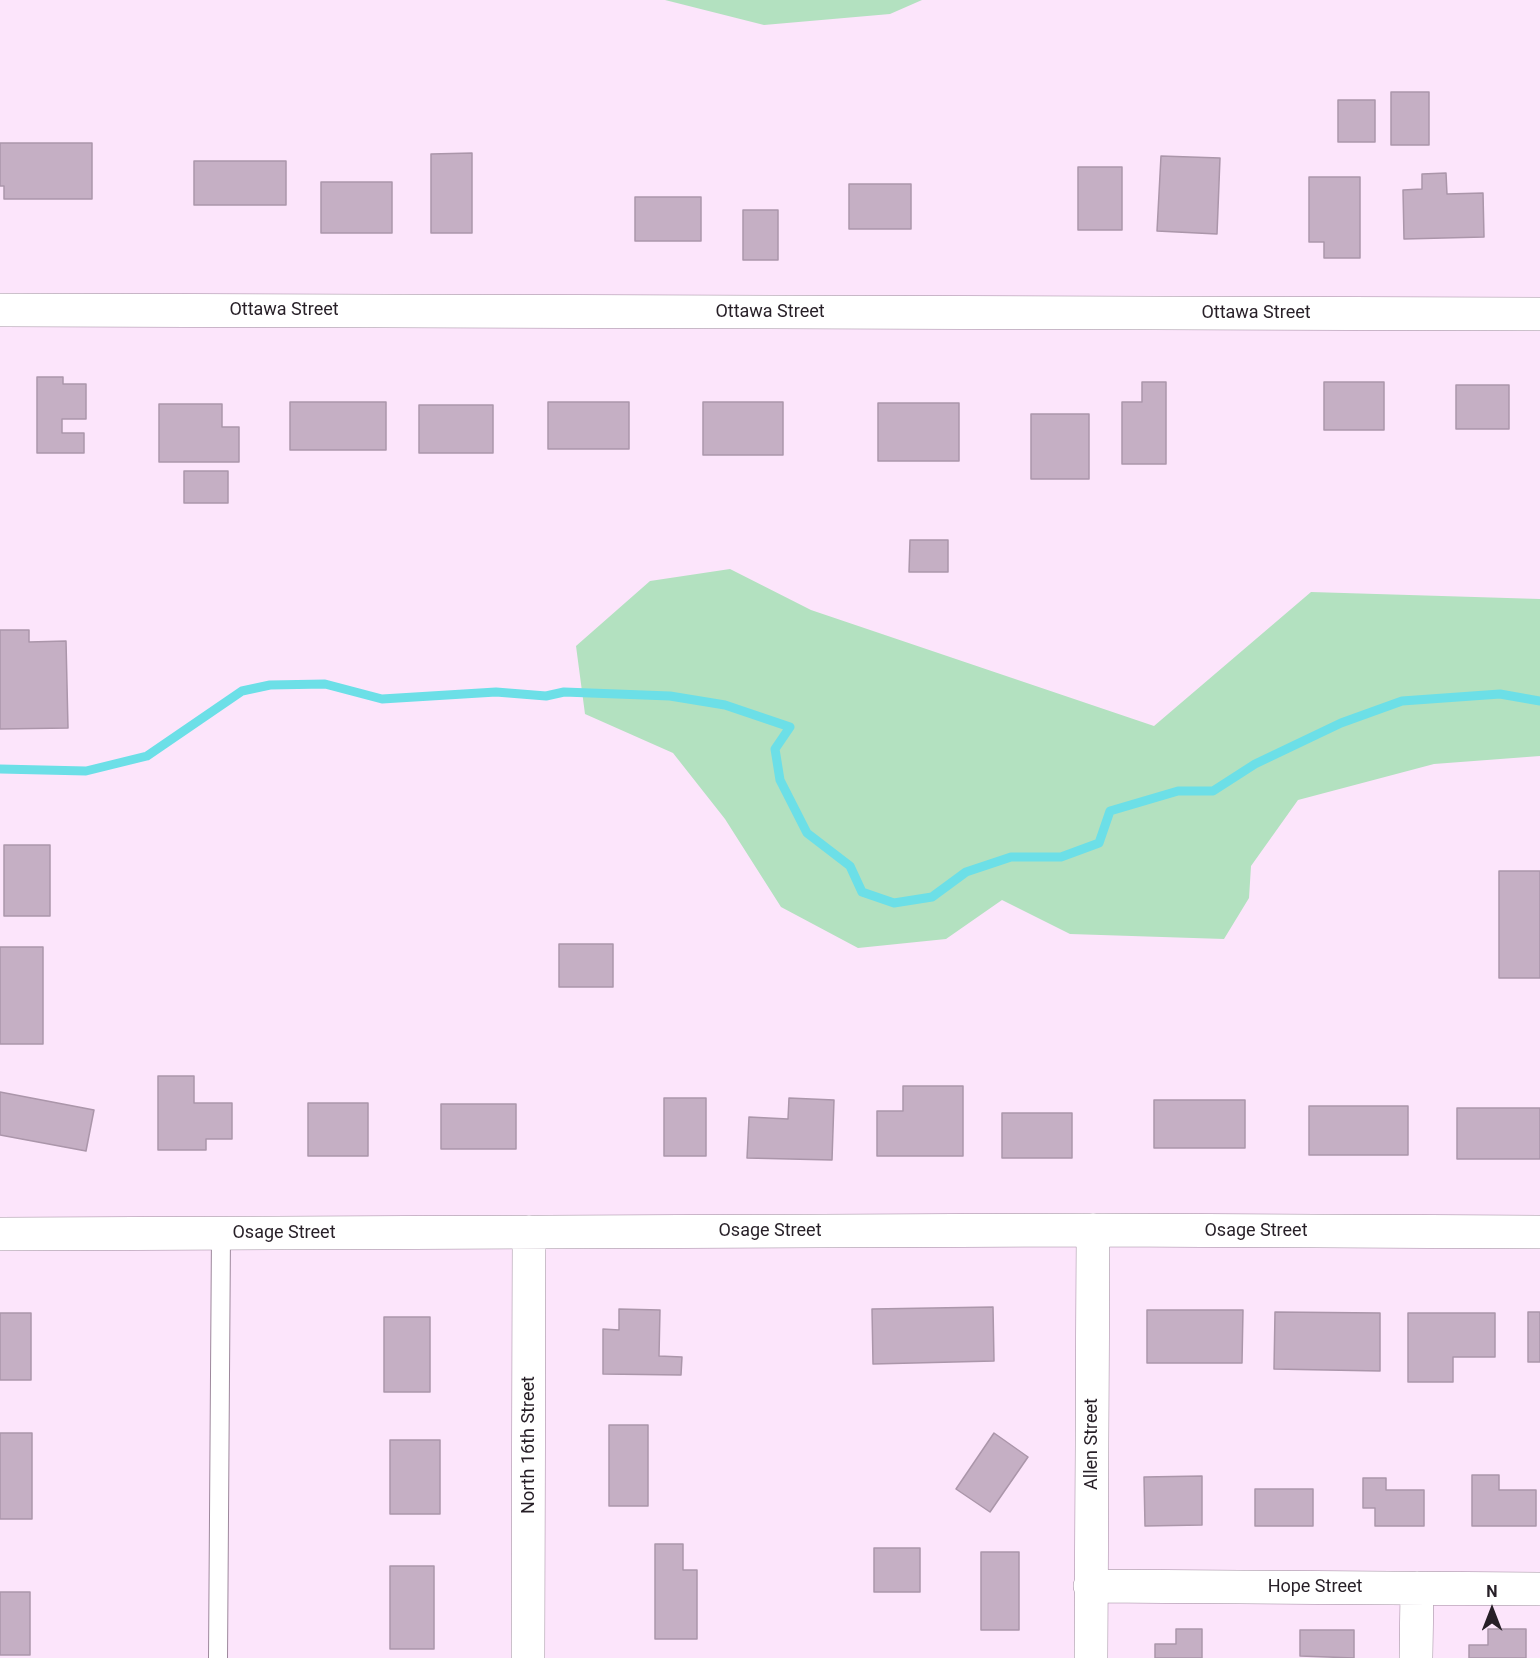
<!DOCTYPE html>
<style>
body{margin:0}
#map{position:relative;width:1540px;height:1658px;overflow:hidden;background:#fce5fb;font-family:Roboto,sans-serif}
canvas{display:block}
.north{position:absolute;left:1462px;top:1580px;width:60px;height:60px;-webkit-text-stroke:4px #fff;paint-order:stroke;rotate:0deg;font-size:16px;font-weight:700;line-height:24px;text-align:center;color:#271f27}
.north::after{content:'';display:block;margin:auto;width:21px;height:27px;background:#271f27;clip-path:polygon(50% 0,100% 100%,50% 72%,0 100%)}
</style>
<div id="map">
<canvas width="1540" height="1658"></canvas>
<div class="north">N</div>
</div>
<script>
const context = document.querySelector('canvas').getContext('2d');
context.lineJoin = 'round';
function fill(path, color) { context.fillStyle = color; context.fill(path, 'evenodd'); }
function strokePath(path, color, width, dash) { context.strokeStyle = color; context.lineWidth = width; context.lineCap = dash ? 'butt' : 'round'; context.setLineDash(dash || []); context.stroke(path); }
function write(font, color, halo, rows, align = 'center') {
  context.font = font + ' Roboto,sans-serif'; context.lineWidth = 4.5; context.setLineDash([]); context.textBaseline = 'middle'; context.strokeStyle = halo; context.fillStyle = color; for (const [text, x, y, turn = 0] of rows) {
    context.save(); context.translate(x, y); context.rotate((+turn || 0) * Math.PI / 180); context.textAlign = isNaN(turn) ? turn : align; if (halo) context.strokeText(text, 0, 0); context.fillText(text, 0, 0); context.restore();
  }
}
const green = new Path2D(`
 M665,0h257l-32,14 -126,11z
 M730,569l81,41 343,116 157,-134 229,7v157l-106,8 -136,36 -47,66 -2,32 -25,41 -154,-5 -68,-34 -56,39 -88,9 -77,-41 -56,-88 -52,-66 -88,-39 -9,-68 74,-65z`);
const stream = new Path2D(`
 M0,769l86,2 61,-15 95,-65 28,-6 55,-1 57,15 114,-7 50,4 18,-4 106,4 55,9 65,22 -15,22 5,31 27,53 43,33 12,26 32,11 38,-6 34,-25 45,-15h50l38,-14 11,-32 68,-20h35l42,-27 86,-41 61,-22 98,-7 40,7`);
const building = new Path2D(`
 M1391,92h38v53h-38z
 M1338,100h37v42h-37z
 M0,143h92v56h-88v-13h-4z
 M472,153v80h-41v-79z
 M1161,156l59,2 -3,76 -60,-3z
 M194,161h92v44h-92z
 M1078,167h44v63h-44z
 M1446,173l1,21 36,-1 1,44 -80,2 -1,-49 19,-1v-15z
 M1309,177h51v81h-36v-16h-15z
 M321,182h71v51h-71z
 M849,184h62v45h-62z
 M635,197h66v44h-66z
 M743,210h35v50h-35z
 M37,377h26v7h23v35h-24v14h22v20h-47z
 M1142,382h24v82h-44v-62h20z
 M1324,382h60v48h-60z
 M1456,385h53v44h-53z
 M290,402h96v48h-96z
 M548,402h81v47h-81z
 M703,402h80v53h-80z
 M878,403h81v58h-81z
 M159,404h63v23h17v35h-80z
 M419,405h74v48h-74z
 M1031,414h58v65h-58z
 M184,471h44v32h-44z
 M910,540h38v32h-39z
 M0,630h29v12l37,-1 2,87 -68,1z
 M4,845h46v71h-46z
 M1499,871h41v107h-41z
 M559,944h54v43h-54z
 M0,947h43v97h-43z
 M158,1076h36v27h38v36h-26v11h-48z
 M903,1086h60v70h-86v-45h26z
 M0,1092l94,18 -8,41 -86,-16z
 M664,1098h42v58h-42z
 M789,1098l45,2 -2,60 -85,-2 2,-41 39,2z
 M1154,1100h91v48h-91z
 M308,1103h60v53h-60z
 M441,1104h75v45h-75z
 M1309,1106h99v49h-99z
 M1457,1108h83v51h-83z
 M1002,1113h70v45h-70z
 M993,1307l1,54 -121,3 -1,-55z
 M619,1309l41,1 -1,46 23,1 -1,18 -78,-1v-45l16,1z
 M1147,1310h96l-1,53h-95z
 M1275,1312l105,1v58l-106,-2z
 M1528,1312h12v50h-12z
 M0,1313h31v67h-31z
 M1408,1313h87v44h-42v25h-45z
 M384,1317h46v75h-46z
 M609,1425h39v81h-39z
 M0,1433h32v86h-32z
 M994,1433l34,24 -38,55 -34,-23z
 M390,1440h50v74h-50z
 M1472,1475h27v15h37v36h-64z
 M1202,1476v49l-57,1 -1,-49z
 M1363,1478h23v12h38v36h-49v-18h-12z
 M1255,1489h58v37h-58z
 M655,1544h28v26h14v69h-42z
 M874,1548h46v44h-46z
 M981,1552h38v78h-38z
 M390,1566h44v83h-44z
 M0,1592h30v63h-30z
 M1176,1629h26v29h-47v-14h21z
 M1488,1629h38v29h-57v-13h19z
 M1300,1630h54v28l-54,-2z`);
const lane = new Path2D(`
 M218,1658l3,-425`);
const street = new Path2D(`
 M0,310l1540,4
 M0,1234l1093,-4 447,2
 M1090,1586l450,3
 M528,1658l1,-426
 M1091,1658l2,-428
 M1416,1658l1,-70`);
const streetNames = [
 ["Ottawa Street",284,310],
 ["Ottawa Street",770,312],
 ["Ottawa Street",1256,313],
 ["Osage Street",770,1231],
 ["Osage Street",1256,1231],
 ["Osage Street",284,1233],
 ["Allen Street",1092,1444,-90],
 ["North 16th Street",529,1445,-90],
 ["Hope Street",1315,1587]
];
fill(green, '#b3e1c0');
strokePath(stream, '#6cdfe7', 9);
fill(building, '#c5afc4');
strokePath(building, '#ab96aa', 1.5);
strokePath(lane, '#9d889c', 20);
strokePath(street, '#9d889c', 34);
strokePath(lane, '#fff', 18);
strokePath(street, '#fff', 33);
write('18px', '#271f27', '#fff', streetNames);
</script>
